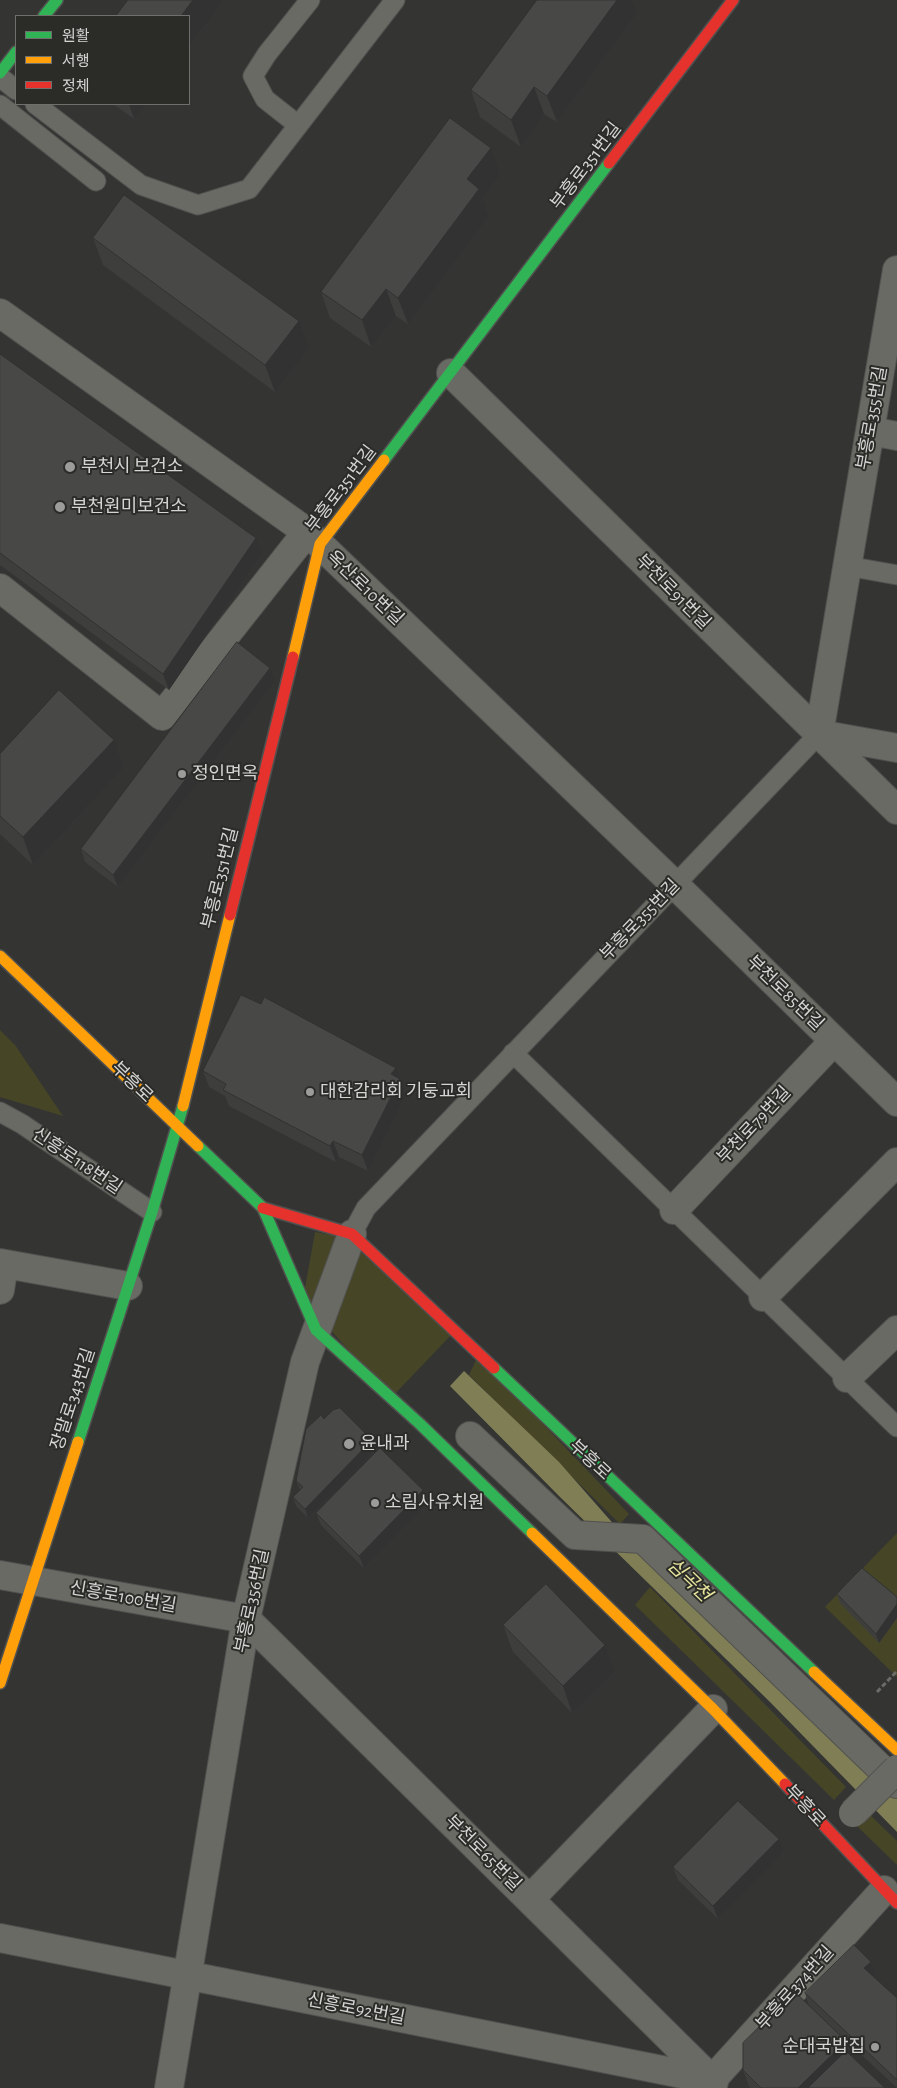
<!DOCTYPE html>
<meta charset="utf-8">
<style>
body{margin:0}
#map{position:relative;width:897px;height:2088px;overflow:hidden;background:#343433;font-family:"Alegreya Sans","Noto Sans KR",sans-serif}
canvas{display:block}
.legend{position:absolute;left:15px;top:15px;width:175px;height:90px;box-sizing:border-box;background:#2b2b28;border:1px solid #6f6f6c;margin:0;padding:6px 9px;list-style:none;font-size:15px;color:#d4d4d3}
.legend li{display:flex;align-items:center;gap:10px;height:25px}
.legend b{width:25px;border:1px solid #6f6f6c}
</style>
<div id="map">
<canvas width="897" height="2088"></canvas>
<ul class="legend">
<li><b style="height:6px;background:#30b455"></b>원활</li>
<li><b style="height:6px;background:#ff9f0a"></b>서행</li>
<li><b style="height:6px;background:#e5322d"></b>정체</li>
</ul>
</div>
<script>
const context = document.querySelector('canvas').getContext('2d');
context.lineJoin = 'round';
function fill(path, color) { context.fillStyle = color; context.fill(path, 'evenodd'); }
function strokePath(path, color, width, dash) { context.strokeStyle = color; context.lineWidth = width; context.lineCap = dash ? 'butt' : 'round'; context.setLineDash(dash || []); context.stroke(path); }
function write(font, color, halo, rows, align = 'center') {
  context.font = font + ' "Alegreya Sans","Noto Sans KR",sans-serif'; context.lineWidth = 4; context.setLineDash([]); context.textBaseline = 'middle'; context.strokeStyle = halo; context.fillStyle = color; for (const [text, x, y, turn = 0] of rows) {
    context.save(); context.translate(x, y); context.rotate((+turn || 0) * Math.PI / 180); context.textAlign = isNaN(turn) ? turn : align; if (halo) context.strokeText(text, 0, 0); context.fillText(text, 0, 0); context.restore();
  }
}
const green = new Path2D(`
 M0,1030l15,15 48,71 -63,-19z
 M315,1232l28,5 111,95 -63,66 -88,-99z
 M478,1356l151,158 -9,10 -151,-149z
 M897,1533v144l-72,-70z
 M650,1587l196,200 -12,13 -199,-195z
 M869,1814l28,27v24l-41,-40z`);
const water = new Path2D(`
 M464,1371l95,91 58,66 280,261v43l-127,-130 -210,-205 -110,-111z`);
const path = new Path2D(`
 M877,1692l20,-21`);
const lane = new Path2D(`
 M0,77l16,13
 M35,104l106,81 57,20 51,-16 146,-189
 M0,105l96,76
 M298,125l-33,-26 -12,-23 14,-22 43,-54
 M847,566l50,9
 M513,1053l384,374
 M0,1112l22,12 130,88
 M352,1234l14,-26 453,-474`);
const street = new Path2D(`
 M897,270l-78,464 78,14
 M0,313l307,219 367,352 223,218
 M451,373l446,437
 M870,431l27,5
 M0,588l162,128 145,-184
 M674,1210l160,-169
 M0,1263l128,23
 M0,1290l4,-26
 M763,1297l134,-135
 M847,1378l50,-48
 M470,1436l105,99 68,4 254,245
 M0,1575l246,44
 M246,1619l468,463
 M530,1899l183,-190
 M0,1938l712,142
 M169,2088l77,-469 59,-257 47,-128
 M710,2088l2,-8 172,-190`);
const fast = new Path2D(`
 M44,16l13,-16
 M0,73l16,-21
 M384,460l225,-297
 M198,1146l65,62 53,122 104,94 112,109
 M494,1368l320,304
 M78,1442l74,-230 31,-106`);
const slow = new Path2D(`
 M293,657l27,-113 64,-84
 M0,956l198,190
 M183,1106l47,-191
 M532,1533l181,176 72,75
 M814,1672l83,78
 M0,1683l78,-241`);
const jam = new Path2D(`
 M609,163l124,-163
 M230,915l63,-258
 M263,1208l89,26 142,134
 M785,1784l112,119`);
const streetBridge = new Path2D(`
 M853,1813l44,-44`);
const wall = new Path2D(`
 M537,0h95l5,13 -80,109 -13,-8 -23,33 -41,-30 -9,-27z
 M113,104h33l-12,15z
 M500,175l-17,23 6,18 -81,108 -12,-8 -25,31 -41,-29 -9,-26z
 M93,238l216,110 -34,44 -172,-127z
 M0,355l256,183 6,16 -93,136 -169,-125z
 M270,668l5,13 -157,206 -33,-25 -4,-13z
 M114,740l10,27 -91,98 -33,-31v-80z
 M396,1068l10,27 -38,76 -29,-14 -3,5 -107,-56 -4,-10 -16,-9 -6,-16z
 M324,1419l48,21 4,9 -68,69 -12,-12 -3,-9 7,-7 -4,-9z
 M428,1503l-64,65 -43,-43 -5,-12z
 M837,1594l60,3v21l-18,25 -39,-40z
 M503,1625l102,20 10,27 -43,41 -59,-61z
 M779,1839l5,13 -66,67 -40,-39 -5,-13z
 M871,1962l5,13 -3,2 24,21v90l-88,-82 -4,-13z
 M846,2041l6,15 33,32h-134l-2,-2 -6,-16z`);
const shadedWall = new Path2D(`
 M193,0h30l-34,46v-30h-8z
 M617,0h15l5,13 -80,109 -10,-26z
 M534,87l10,27 -23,33 -10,-27z
 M129,104h17l-12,15z
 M491,148l9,27 -17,23 6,18 -81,108 -10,-26 69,-119z
 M386,289l10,27 -25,31 -9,-27z
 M299,321l10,27 -34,44 -10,-27z
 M256,538l6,16 -93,136 -6,-16z
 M270,668l5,13 -157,206 -5,-12z
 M114,740l10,27 -91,98 -10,-28z
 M396,1068l10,27 -38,76 -6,-16 29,-81z
 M333,1141l6,16 -3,5 -6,-16z
 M372,1440l4,9 -68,69 -3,-9z
 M423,1490l5,13 -64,65 -5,-12z
 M897,1604v14l-18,25 -3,-9z
 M605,1645l10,27 -43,41 -9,-27z
 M779,1839l5,13 -66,67 -5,-13z
 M871,1962l5,13 -8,6 -4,-13z
 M846,2041l6,16 -32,31h-22z`);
const building = new Path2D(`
 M128,0h65l-12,16h-65z
 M537,0h80l-70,96 -13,-9 -23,33 -40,-30z
 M450,118l41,30 -24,31 12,10 -81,109 -12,-9 -24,31 -41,-28z
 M124,195l175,126 -34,44 -172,-127z
 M0,354l256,184 -93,136 -163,-121z
 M237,642l33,26 -157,207 -32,-26z
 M59,690l55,50 -91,97 -23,-21v-62z
 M241,995l20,9 3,-7 132,71 -5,6 9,5 -38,76 -29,-14 -3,5 -107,-56 3,-6 -23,-13z
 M340,1408l32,32 -67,69 -12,-12 10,-10 -7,-6 10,-52 15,-14 3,4 9,-9z
 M380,1448l43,42 -64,66 -43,-43z
 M862,1568l35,29v7l-21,30 -39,-40z
 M546,1584l59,61 -42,41 -60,-61z
 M738,1801l41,38 -66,67 -40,-39z
 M854,1945l17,17 -7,6 33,30v82l-92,-87z
 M795,1992l51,49 -48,47h-37l-18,-18v-27z
 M846,2051l39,37h-77z`);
const markers = [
 [70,467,6,"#9c9c9b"],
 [60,507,6,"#9c9c9b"],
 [182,774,5,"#9c9c9b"],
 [310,1092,5,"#9c9c9b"],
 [349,1444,6,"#9c9c9b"],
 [375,1503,5,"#9c9c9b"],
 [875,2047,5,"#9c9c9b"]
];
const streetNames = [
 ["부흥로351번길",586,166,-53],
 ["부흥로355번길",872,418,-80],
 ["부흥로351번길",341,489,-53],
 ["옥산로10번길",365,588,44],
 ["부천로91번길",673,592,45],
 ["부흥로351번길",220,878,-76],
 ["부흥로355번길",640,920,-46],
 ["부천로85번길",785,993,44],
 ["부흥로",132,1082,44],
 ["부천로79번길",754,1125,-47],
 ["신흥로118번길",77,1161,34],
 ["장말로343번길",73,1399,-72],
 ["부흥로",590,1460,43],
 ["신흥로100번길",123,1597,10],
 ["부흥로356번길",252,1601,-78],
 ["부흥로",805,1806,47],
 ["부천로65번길",483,1853,45],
 ["부흥로374번길",795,1988,-48],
 ["신흥로92번길",356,2009,11]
];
const poiNames = [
 ["부천시 보건소",81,467],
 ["부천원미보건소",71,507],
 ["정인면옥",192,774],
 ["대한감리회 기둥교회",320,1092],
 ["윤내과",360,1444],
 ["소림사유치원",385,1503],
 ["순대국밥집",865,2047,"right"]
];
const waterNames = [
 ["심곡천",689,1580,44]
];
fill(green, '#464627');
fill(water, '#7f7e55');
strokePath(lane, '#515150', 21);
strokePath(street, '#515150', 30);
strokePath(fast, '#515150', 14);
strokePath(slow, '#515150', 14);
strokePath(jam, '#515150', 14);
strokePath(path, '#6b6b67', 3, [5, 2.5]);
strokePath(lane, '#6a6a64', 19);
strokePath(street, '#6a6a64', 28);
strokePath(fast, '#30b455', 11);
strokePath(slow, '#ff9f0a', 11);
strokePath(jam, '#e5322d', 11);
strokePath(streetBridge, '#515150', 30, []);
strokePath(streetBridge, '#6a6a64', 28);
fill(wall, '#3e3e3d');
fill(shadedWall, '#323232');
fill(building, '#484847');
strokePath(building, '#323232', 1);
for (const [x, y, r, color] of markers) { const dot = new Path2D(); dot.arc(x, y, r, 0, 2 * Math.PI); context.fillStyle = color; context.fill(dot); strokePath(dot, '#2b2b28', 2); }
write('18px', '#d4d4d3', '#2b2b28', streetNames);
write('18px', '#d4d4d3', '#2b2b28', poiNames, 'left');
write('italic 19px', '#e7e59d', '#2b2b28', waterNames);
</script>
